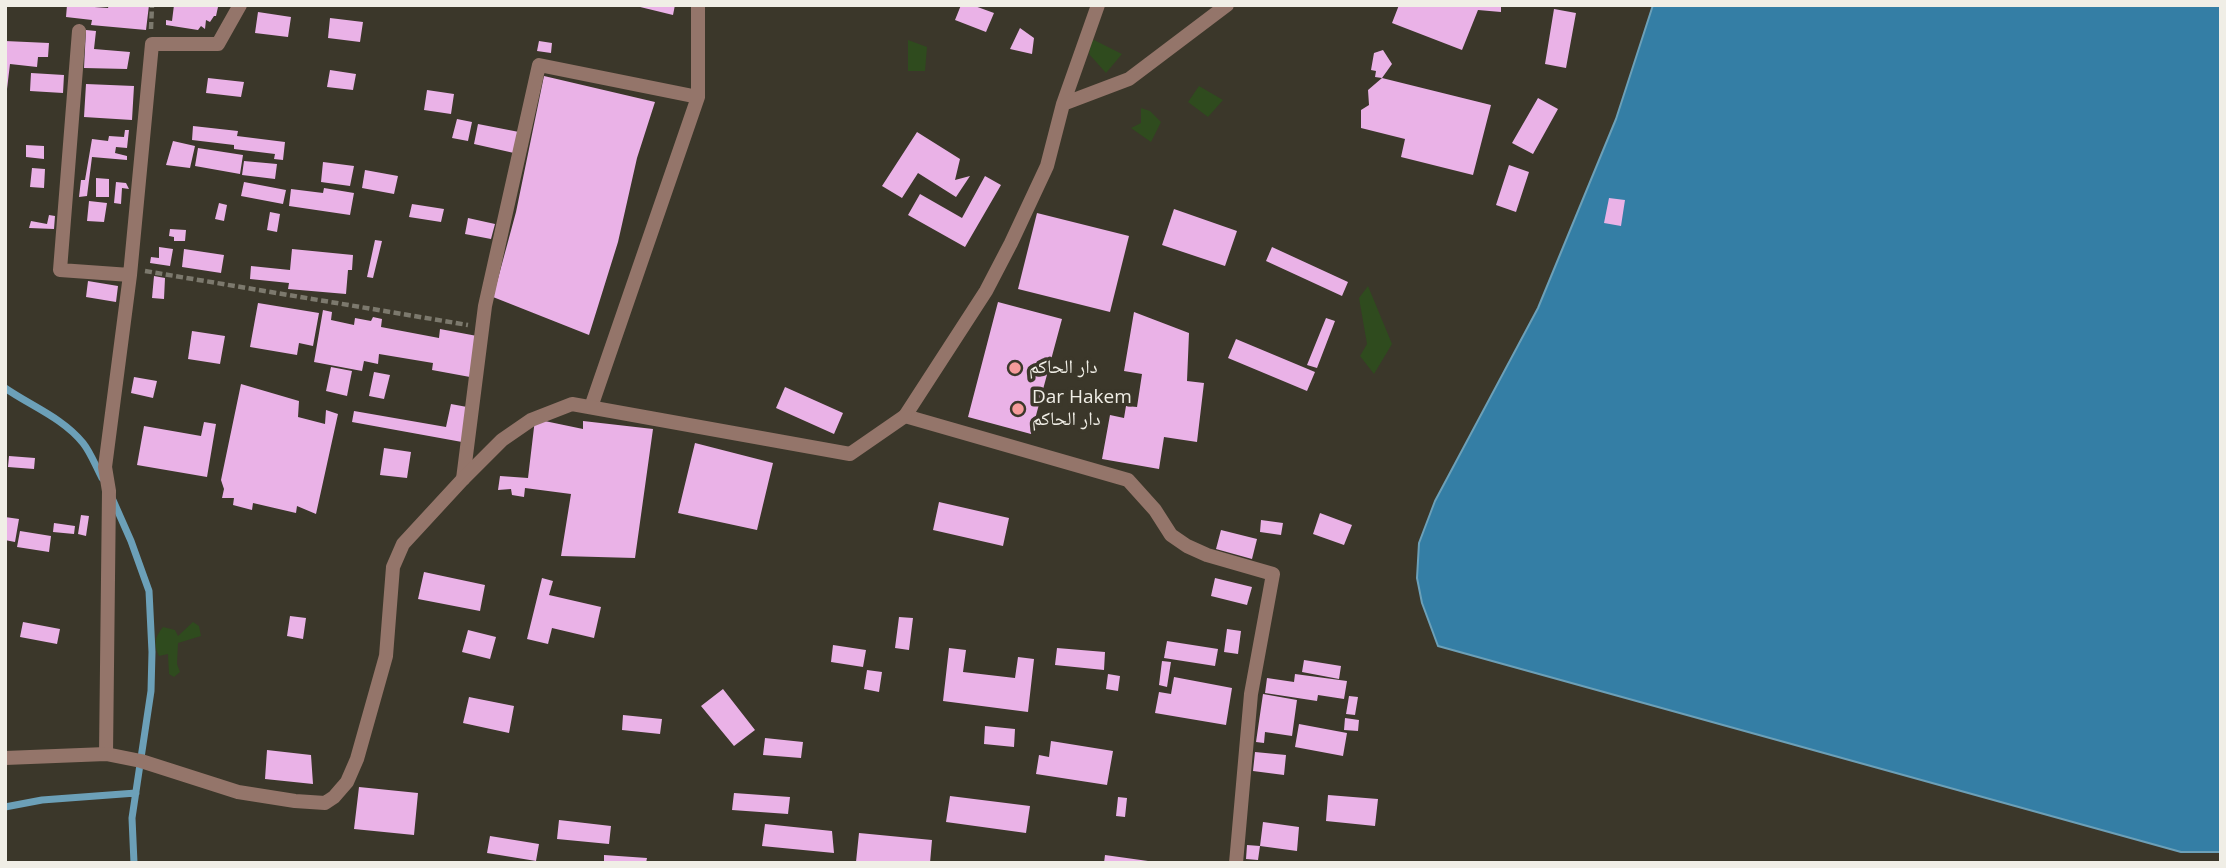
<!DOCTYPE html>
<meta charset="utf-8">
<style>
body{margin:0}
#map{position:relative;width:2226px;height:868px;overflow:hidden;background:#3b372a;font-family:"Open Sans",sans-serif}
canvas{display:block}
.frame{position:absolute;inset:0;border:7px solid #f0eee6;pointer-events:none}
</style>
<div id="map">
<canvas width="2226" height="868"></canvas>
<div class="frame"></div>
</div>
<script>
const context = document.querySelector('canvas').getContext('2d');
context.lineJoin = 'round';
function fill(path, color) { context.fillStyle = color; context.fill(path, 'evenodd'); }
function strokePath(path, color, width, dash) { context.strokeStyle = color; context.lineWidth = width; context.lineCap = dash ? 'butt' : 'round'; context.setLineDash(dash || []); context.stroke(path); }
function write(font, color, halo, rows, align = 'center') {
  context.font = font + ' "Open Sans","Noto Naskh Arabic",sans-serif'; context.lineWidth = 7; context.setLineDash([]); context.textBaseline = 'middle'; context.strokeStyle = halo; context.fillStyle = color; for (const [text, x, y, turn = 0] of rows) {
    context.save(); context.translate(x, y); context.rotate((+turn || 0) * Math.PI / 180); context.textAlign = isNaN(turn) ? turn : align; if (halo) context.strokeText(text, 0, 0); context.fillText(text, 0, 0); context.restore();
  }
}
const green = new Path2D(`
 M1092,39l30,15 -16,19 -17,-19z
 M908,40l19,7 -2,24h-17z
 M1199,86l24,14 -15,17 -20,-15z
 M1141,108l9,3 11,11 -10,20 -20,-14 10,-5z
 M1368,286l24,58 -18,30 -14,-18 7,-12 -8,-46z
 M193,622l6,4 2,10 -23,7 -1,21 3,8 -6,5 -5,-3 -1,-20 -9,2c-6,-13 -4,-19 4,-29l12,3 3,6z`);
const water = new Path2D(`
 M1653,5h568v847h-40l-743,-206 -16,-43 -5,-25 2,-35 16,-42 103,-193 78,-189z`);
const stream = new Path2D(`
 M5,388c26,18 58,30 78,55 8,10 13,24 19,35
 M112,498l19,43 18,50 3,61 -1,39 -19,127 2,45
 M5,807l37,-7 94,-7`);
const building = new Path2D(`
 M67,5l41,3 1,-3h40l-3,25 -55,-5 1,-5 -26,-3z
 M174,5l44,2 -2,9h-2l-4,6 -4,-2 -1,9 -4,-3 -3,4 -32,-5v-5l6,1z
 M632,5h43l-2,10z
 M961,5h11l22,8 -8,19 -31,-12z
 M1399,5h102v7l-23,-2 -16,40 -70,-27z
 M1554,9l22,4 -10,55 -21,-4z
 M258,12l33,5 -3,20 -33,-4z
 M330,18l33,4 -3,20 -32,-4z
 M1020,28l14,10 -2,16 -22,-5z
 M86,30l10,1 -2,18 36,3 -3,17 -43,-1z
 M5,41l44,2 -1,14h-10l-1,10 -27,-3 -3,25h-2z
 M539,41l13,2 -1,10 -14,-2z
 M1383,50l9,14 -10,14 109,27 -18,70 -72,-18 4,-18 -44,-11v-18l8,-5 -1,-15 14,-12 -7,-1 1,-6 -5,-1 3,-17z
 M330,70l26,4 -3,16 -26,-3z
 M31,73l33,2 -1,18 -33,-2z
 M544,76l111,26 -18,56 -19,84 -29,93 -96,-38 23,-85z
 M208,78l36,4 -3,15 -35,-4z
 M86,84l48,2 -2,34 -48,-3z
 M427,90l27,4 -3,20 -27,-4z
 M1538,98l20,11 -25,45 -21,-11z
 M457,119l15,3 -4,19 -16,-3z
 M478,124l41,8 -5,21 -40,-9z
 M193,126l45,5 -1,5 48,6 -2,18 -9,-1 1,-5 -41,-5v-4l-42,-5z
 M125,130h4l-2,18 -11,-1 -1,6 12,3v4l-35,-3 -5,39 -8,1 2,-17h4l7,-41 16,2 1,-5 15,1z
 M917,132l43,27 -5,21 15,-4 -14,21 -38,-24 -16,25 -20,-12z
 M173,141l22,5 -5,22 -24,-3z
 M26,145l18,1v13l-18,-2z
 M198,148l45,7 -3,19 -45,-8z
 M244,161l33,3 -2,15 -33,-4z
 M323,162l31,4 -4,20 -29,-4z
 M1509,165l20,7 -13,40 -20,-7z
 M32,168l13,1 -1,19 -14,-1z
 M365,170l33,6 -4,18 -32,-6z
 M985,176l16,9 -36,62 -57,-32 12,-21 42,24z
 M96,178l13,1v18h-13z
 M116,182l10,1 3,6 -7,-1 -1,16 -7,-1z
 M244,182l42,8 -3,14 -42,-8z
 M324,188l30,5 -4,22 -61,-9 2,-17 32,4z
 M1609,198l16,2 -4,26 -17,-3z
 M89,201l18,2 -3,19 -17,-1z
 M219,203l8,2 -3,16 -9,-2z
 M412,204l32,5 -3,13 -32,-5z
 M1174,209l63,22 -12,35 -63,-21z
 M270,212l10,2 -3,18 -10,-2z
 M1037,213l92,23 -19,76 -92,-23z
 M49,215l6,1 -1,13 -25,-1 2,-7 16,3z
 M468,218l27,6 -4,15 -26,-5z
 M170,229l16,1 -1,11h-11v-4l-5,-1z
 M375,240l7,1 -9,37 -6,-1z
 M159,247l14,2 -3,17 -20,-3 1,-6 8,1z
 M1272,247l76,35 -6,14 -76,-35z
 M184,249l40,6 -3,18 -39,-6z
 M292,249l61,6 -1,15h-4l-2,24 -58,-5 1,-6 -39,-4 1,-13 39,4z
 M154,276l11,2 -1,21 -12,-1z
 M88,281l30,5 -2,16 -30,-5z
 M998,302l64,17 -31,115 -63,-17z
 M258,303l61,10 -6,33 -14,-3 -2,12 -47,-8z
 M323,310l9,2 -1,8 23,5 1,-7 16,3 2,-4 9,2 -1,8 58,11 1,-9 37,7 -7,41 -38,-7 1,-7 -54,-9 -1,10 -14,-3 -2,10 -48,-9z
 M1134,312l55,21 -2,48 17,2 -7,59 -33,-5 -5,32 -57,-10 8,-44 14,3 2,-12 11,1 5,-33 -18,-3z
 M1326,318l9,3 -18,47 -10,-3z
 M192,331l33,5 -5,28 -32,-5z
 M1236,339l79,33 -8,19 -79,-33z
 M331,367l21,4 -5,25 -21,-5z
 M374,372l16,3 -6,24 -15,-3z
 M134,377l23,4 -4,17 -22,-5z
 M241,384l58,17 -1,16 27,7 1,-14 12,4 -22,100 -19,-8 -1,7 -43,-10 -1,7 -19,-5 1,-7h-12l2,-9 -3,-9z
 M785,387l58,26 -9,21 -58,-26z
 M451,404l16,3 -5,35 -110,-20 2,-11 92,16z
 M535,419l48,10v-8l70,8 -18,129 -74,-2 10,-62 -46,-6 -1,9 -12,-2 -1,-6 -13,1 2,-14 28,2z
 M204,422l12,2 -9,53 -70,-12 7,-39 57,10z
 M695,443l78,20 -16,67 -79,-17z
 M384,448l27,4 -4,26 -27,-3z
 M9,456l26,2 -1,11 -26,-2z
 M939,502l70,16 -6,28 -70,-16z
 M1320,513l32,12 -8,20 -31,-11z
 M81,515l8,1 -3,20 -8,-2z
 M5,517l14,2 -4,23 -10,-2z
 M1261,520l22,3 -2,12 -21,-3z
 M54,523l21,3 -1,8 -21,-2z
 M1221,530l36,9 -5,20 -36,-10z
 M20,531l31,5 -2,16 -32,-5z
 M424,572l61,13 -5,26 -62,-12z
 M542,578l11,3 -4,14 52,12 -7,31 -42,-10 -4,16 -21,-5z
 M1215,578l37,9 -5,18 -36,-9z
 M290,616l16,2 -3,21 -16,-3z
 M899,617l14,1 -4,32 -14,-2z
 M23,622l37,7 -3,15 -37,-7z
 M1227,629l14,2 -3,23 -14,-2z
 M468,630l28,7 -6,22 -28,-7z
 M1167,641l51,8 -3,17 -51,-8z
 M833,645l33,5 -3,17 -32,-5z
 M949,648l17,2 -3,22 52,6 3,-21 16,2 -6,53 -85,-11z
 M1057,648l48,4 -1,18 -49,-5z
 M1304,660l37,6 -2,13 -37,-7z
 M1162,661l9,1 -4,25 -8,-2z
 M867,670l15,2 -3,20 -15,-3z
 M1108,674l12,2 -2,15 -12,-2z
 M1295,674l52,7 -3,18 -26,-4 -1,6 -52,-8 2,-15 27,4z
 M1174,677l58,11 -6,37 -71,-12 4,-21 12,2z
 M723,689l32,41 -21,16 -33,-40z
 M1263,694l34,6 -5,36 -27,-4 -1,11 -8,-1z
 M1349,696l9,1 -3,18 -9,-1z
 M469,697l45,9 -5,27 -46,-10z
 M623,715l39,4 -2,15 -38,-4z
 M1345,718l14,2 -1,11 -14,-1z
 M1299,724l48,9 -4,23 -48,-9z
 M985,726l30,3 -1,18 -30,-3z
 M765,738l38,4 -2,16 -38,-3z
 M1051,741l62,10 -6,34 -71,-11 3,-19 10,2z
 M267,750l44,5 2,29 -48,-5z
 M1255,752l31,3 -2,20 -31,-4z
 M359,787l59,6 -4,42 -60,-6z
 M734,793l56,4 -2,17 -56,-4z
 M1328,795l50,4 -3,27 -49,-5z
 M950,796l80,10 -4,27 -80,-11z
 M1118,797l9,1 -2,19 -9,-1z
 M559,820l52,6 -2,18 -52,-5z
 M1263,822l36,5 -2,24 -37,-5z
 M765,824l67,7 2,22 -72,-7z
 M859,833l73,7 -2,23 -74,-1z
 M490,836l49,8 -3,17 -49,-8z
 M1247,845l13,1 -2,14 -12,-1z
 M604,855l43,3 -1,5h-42z
 M1105,855l43,6v2h-44z`);
const path = new Path2D(`
 M151,29l1,-24
 M145,271l323,54`);
const minor = new Path2D(`
 M1098,5l-35,99 -16,62 -36,77 -25,48 -81,125 223,64 27,30 16,25 16,11 20,9 66,19 -22,120 -15,169
 M79,31l-19,239 70,5
 M1063,104l66,-25 98,-74
 M591,407l107,-310v-92
 M463,479l22,-173 54,-241 159,32
 M106,754l3,-263 -4,-24 25,-192 22,-231h66l22,-39`);
const tertiary = new Path2D(`
 M5,758l101,-4 35,7 97,31 57,9 30,2 9,-6 13,-15 10,-23 29,-103 7,-89 10,-23 60,-65 39,-39 29,-20 41,-16 278,50 55,-38`);
const markers = [
 [1015,368,7,"#f59b9b"],
 [1018,409,7,"#f59b9b"]
];
const poiNames = [
 ["دار الحاكم",1029,368],
 ["Dar Hakem",1032,398],
 ["دار الحاكم",1032,420]
];
fill(green, '#2f4b1e');
fill(water, '#347ea5');
strokePath(water, '#6ca0b8', 2);
strokePath(stream, '#6ca0b8', 7);
fill(building, '#eab2e7');
strokePath(path, '#7c796d', 4.5, [7, 3.5]);
strokePath(minor, '#94756a', 14);
strokePath(tertiary, '#94756a', 14);
for (const [x, y, r, color] of markers) { const dot = new Path2D(); dot.arc(x, y, r, 0, 2 * Math.PI); context.fillStyle = color; context.fill(dot); strokePath(dot, '#3b372a', 2.5); }
write('19px', '#f0eee6', '#3b372a', poiNames, 'left');
</script>
